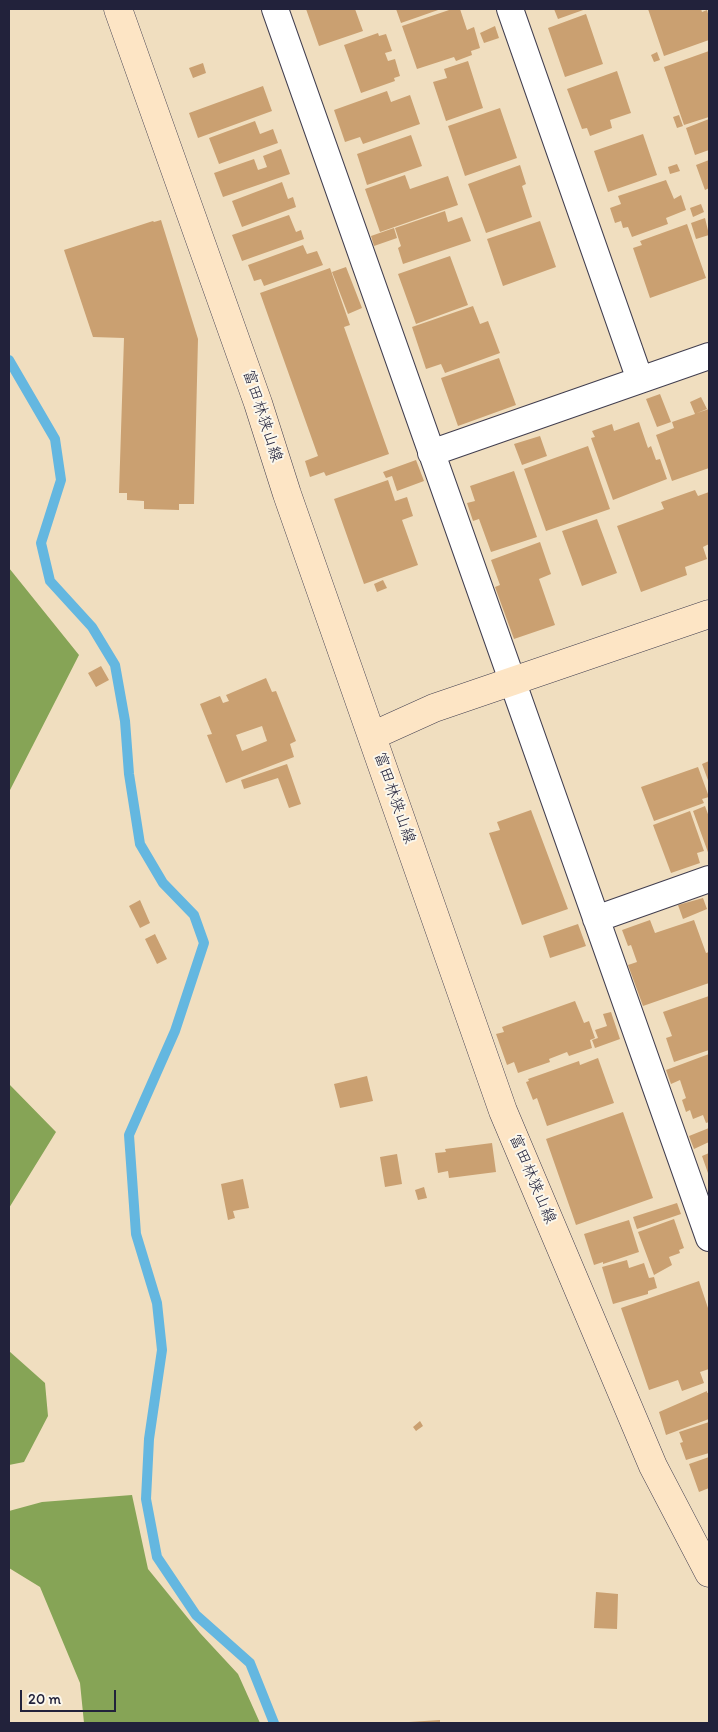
<!DOCTYPE html>
<meta charset="utf-8">
<style>
body{margin:0}
#map{position:relative;width:718px;height:1732px;overflow:hidden;background:#f0debf;font-family:Itim,sans-serif}
canvas{display:block}
.frame{position:absolute;inset:0;border:10px solid #22223b;pointer-events:none}
.scale{position:absolute;left:20px;top:1690px;width:96px;height:22px;box-sizing:border-box;border:2px solid #22223b;border-top:0;padding-left:6px;font-size:15px;line-height:18px;white-space:nowrap;color:#22223b;-webkit-text-stroke:4px #fbf7ec;paint-order:stroke}
</style>
<div id="map">
<canvas width="718" height="1732"></canvas>
<div class="frame"></div>
<div class="scale">20 m</div>
</div>
<script>
const context = document.querySelector('canvas').getContext('2d');
context.lineJoin = 'round';
function fill(path, color) { context.fillStyle = color; context.fill(path, 'evenodd'); }
function strokePath(path, color, width, dash) { context.strokeStyle = color; context.lineWidth = width; context.lineCap = dash ? 'butt' : 'round'; context.setLineDash(dash || []); context.stroke(path); }
function write(font, color, halo, rows, align = 'center') {
  context.font = font + ' Itim,"Klee One",sans-serif'; context.lineWidth = 4; context.setLineDash([]); context.textBaseline = 'middle'; context.strokeStyle = halo; context.fillStyle = color; for (const [text, x, y, turn = 0] of rows) {
    context.save(); context.translate(x, y); context.rotate((+turn || 0) * Math.PI / 180); context.textAlign = isNaN(turn) ? turn : align; if (halo) context.strokeText(text, 0, 0); context.fillText(text, 0, 0); context.restore();
  }
}
const forest = new Path2D(`
 M9,568l70,87 -70,137z
 M9,1084l47,48 -47,76z
 M9,1351l36,32 3,33 -24,46 -15,3z
 M132,1495l16,74 52,64 38,41 22,49h-176l-4,-40 -40,-96 -31,-19v-57l33,-9z`);
const stream = new Path2D(`
 M9,360l46,79 6,41 -20,63 9,38 42,46 23,38 10,56 4,53 11,70 23,39 31,32 10,28 -29,88 -46,104 7,99 21,69 5,47 -13,89 -3,60 11,58 39,58 54,48 24,60`);
const building = new Path2D(`
 M306,9h49l8,22 -44,15z
 M396,9h45l-40,14z
 M452,9h8l7,21 7,-3 6,21 -9,3 1,4 -16,6 -2,-4 -37,12 -15,-43z
 M554,9h32l-28,10z
 M648,9h53l1,3 5,-2 2,7v23l-45,16z
 M586,14l17,50 -38,13 -17,-49z
 M495,26l4,12 -15,5 -4,-10z
 M378,33l1,3 7,-2 6,17 -7,2 3,8 7,-2 5,17 -6,2 1,3 -34,12 -17,-48z
 M709,51v66l-25,8 -20,-58z
 M657,52l3,8 -6,2 -3,-7z
 M468,61l15,47 -37,13 -13,-39 14,-4 -3,-9z
 M203,63l3,10 -13,5 -4,-10z
 M617,71l14,42 -21,7 2,8 -22,8 -3,-8 -5,1 -15,-40z
 M263,86l9,25 -74,27 -9,-25z
 M387,91l4,11 19,-7 10,29 -57,20 -3,-7 -15,5 -11,-32z
 M500,108l17,50 -52,18 -17,-50z
 M679,115l4,11 -6,2 -4,-11z
 M709,119v31l-14,5 -9,-27z
 M255,121l5,13 13,-5 5,14 -59,21 -10,-26z
 M643,134l14,41 -49,17 -14,-41z
 M411,135l11,31 -55,19 -10,-31z
 M281,149l9,25 -67,23 -9,-24 40,-14 4,11 9,-3 -4,-11z
 M709,160v28l-4,2 -9,-25z
 M677,164l3,7 -10,3 -2,-7z
 M520,165l6,19 -4,2 10,31 -46,16 -18,-49z
 M405,175l5,14 38,-13 10,29 -78,27 -15,-43z
 M666,180l8,19 7,-4 5,15 -20,8 2,6 -36,13 -4,-10 -5,1 -2,-7 -6,2 -5,-15 11,-4 -3,-8z
 M282,182l6,17 5,-2 3,10 -54,20 -10,-26z
 M701,204l3,8 -11,5 -3,-9z
 M445,211l3,11 14,-5 9,24 -68,23 -5,-16 3,-2 -6,-18z
 M289,215l7,17 5,-2 3,9 -62,22 -10,-26z
 M705,218l4,17 -13,4 -5,-16z
 M161,220l37,119 -4,165h-15v6l-35,-1v-8l-17,-1v-7h-8l5,-155 -31,-1 -29,-87 89,-29 1,1z
 M540,221l16,46 -53,19 -16,-47z
 M687,224l19,54 -56,20 -17,-50 9,-3 -2,-4z
 M394,228l3,10 -23,8 -3,-10z
 M303,245l4,9 10,-3 6,14 -59,21 -3,-7 -7,2 -6,-16z
 M450,256l18,49 -52,19 -18,-50z
 M346,267l16,41 -14,6 -16,-42z
 M330,268l20,57 -6,2 45,127 -63,22 -2,-4 -14,5 -5,-16 13,-5 -58,-163z
 M473,306l7,18 8,-3 12,32 -55,20 -4,-9 -15,5 -14,-42z
 M499,358l17,47 -58,21 -17,-48z
 M660,394l11,28 -14,5 -11,-28z
 M701,397l6,12 -10,4 12,-4v59l-37,13 -16,-46 18,-7 -2,-6 23,-8 -5,-12z
 M639,422l9,26 3,-2 5,14 4,-1 7,20 -54,21 -22,-62 4,-1 -3,-6 20,-7 2,7z
 M540,436l7,20 -25,9 -8,-21z
 M588,446l22,63 -64,22 -22,-62z
 M416,460l8,21 -27,10 -5,-15 -6,2 -3,-6z
 M514,471l23,66 -46,15 -12,-33 -6,2 -6,-18 8,-2 -5,-15z
 M388,480l7,21 12,-4 6,19 -11,4 16,45 -54,19 -30,-85z
 M695,490l3,6 11,-4v52l-6,3 4,12 -22,8 2,8 -46,17 -24,-66 47,-17 -3,-7z
 M597,519l20,54 -35,13 -20,-55z
 M540,542l11,32 -12,5 16,46 -41,14 -19,-52 5,-2 -9,-25z
 M383,580l4,8 -10,4 -3,-8z
 M101,666l8,14 -13,7 -8,-14z
 M266,678l6,14 4,-1 20,50 -6,3 4,13 -68,26 -19,-48 5,-1 -12,-30 20,-8 3,7 6,-2 -3,-6zM262,726l5,15 -25,10 -6,-16z
 M709,761v22l-7,-19z
 M287,764l14,40 -12,4 -11,-30 -34,11 -3,-9z
 M698,767l11,30 -7,2 2,4 -50,18 -13,-34z
 M705,806l4,11v38l-16,-44z
 M531,810l37,99 -46,16 -33,-92 11,-3 -3,-8z
 M690,811l14,40 -7,2 3,10 -29,10 -18,-48z
 M703,898l4,11 -24,10 -5,-14z
 M140,900l10,23 -10,5 -11,-22z
 M650,920l5,13 39,-13 12,33 3,-1v31l-66,23 -15,-41 9,-3 -6,-17 -3,1 -6,-16z
 M578,924l8,22 -36,12 -7,-22z
 M155,934l12,25 -10,5 -12,-25z
 M709,996v54l-35,12 -8,-24 6,-2 -9,-24z
 M575,1001l9,22 5,-2 6,17 -5,2 2,8 -23,8 -2,-4 -18,7 1,3 -32,11 -4,-11 -7,3 -11,-31 8,-2 -2,-5z
 M611,1012l9,27 -25,9 -3,-8 6,-2 -3,-8 12,-4 -4,-12z
 M709,1054v68l-3,1 -3,-8 -10,4 -3,-9 -4,2 -4,-12 4,-2 -6,-18 -9,4 -5,-14z
 M598,1058l16,45 -67,23 -10,-28 -4,2 -7,-18 3,-1 -1,-2 51,-18 1,4z
 M367,1076l6,25 -33,7 -6,-24z
 M623,1112l30,86 -77,27 -30,-86z
 M709,1128v14l-15,7 -5,-13z
 M492,1143l4,29 -47,6 -1,-7 -10,2 -3,-20 11,-1 -1,-3z
 M709,1153v23l-7,-20z
 M397,1154l5,30 -17,3 -5,-30z
 M243,1179l6,29 -16,3 2,7 -7,2 -7,-36z
 M424,1187l3,11 -9,2 -3,-10z
 M677,1203l4,11 -44,15 -4,-12z
 M674,1219l10,29 -5,2 1,3 -11,4 3,8 -18,10 -16,-43z
 M629,1220l10,32 -36,12v-2l-9,3 -10,-31z
 M627,1260l2,8 15,-5 5,15 5,-1 3,11 -9,3v3l-35,10 -11,-37z
 M699,1281l10,30v58l-9,3 4,11 -22,8 -4,-11 -29,10 -28,-82z
 M707,1391v2l2,-1v27l-43,16 -7,-23z
 M420,1421l3,5 -7,5 -3,-4z
 M709,1422v31l-23,7 -6,-17 3,-1 -4,-10z
 M709,1457v31l-10,4 -10,-28z
 M596,1592l22,2 -1,35 -23,-1z
 M440,1720v3h-31v-1z`);
const street = new Path2D(`
 M275,9l434,1229
 M510,9l130,371
 M431,453l278,-97
 M596,919l113,-40`);
const secondary = new Path2D(`
 M118,9l140,394 29,91 216,617 150,355 56,107
 M372,736l62,-28 275,-94`);
const streetNames = [
 ["富田林狭山線",262,416,72],
 ["富田林狭山線",394,798,71],
 ["富田林狭山線",532,1179,67]
];
fill(forest, '#86a456');
strokePath(stream, '#64b7e0', 10);
fill(building, '#caa071');
strokePath(street, '#413e4f', 28);
strokePath(secondary, '#413e4f', 29);
strokePath(street, '#fff', 26);
strokePath(secondary, '#fde5c5', 28);
write('16px', '#22223b', '#fbf7ec', streetNames);
</script>
